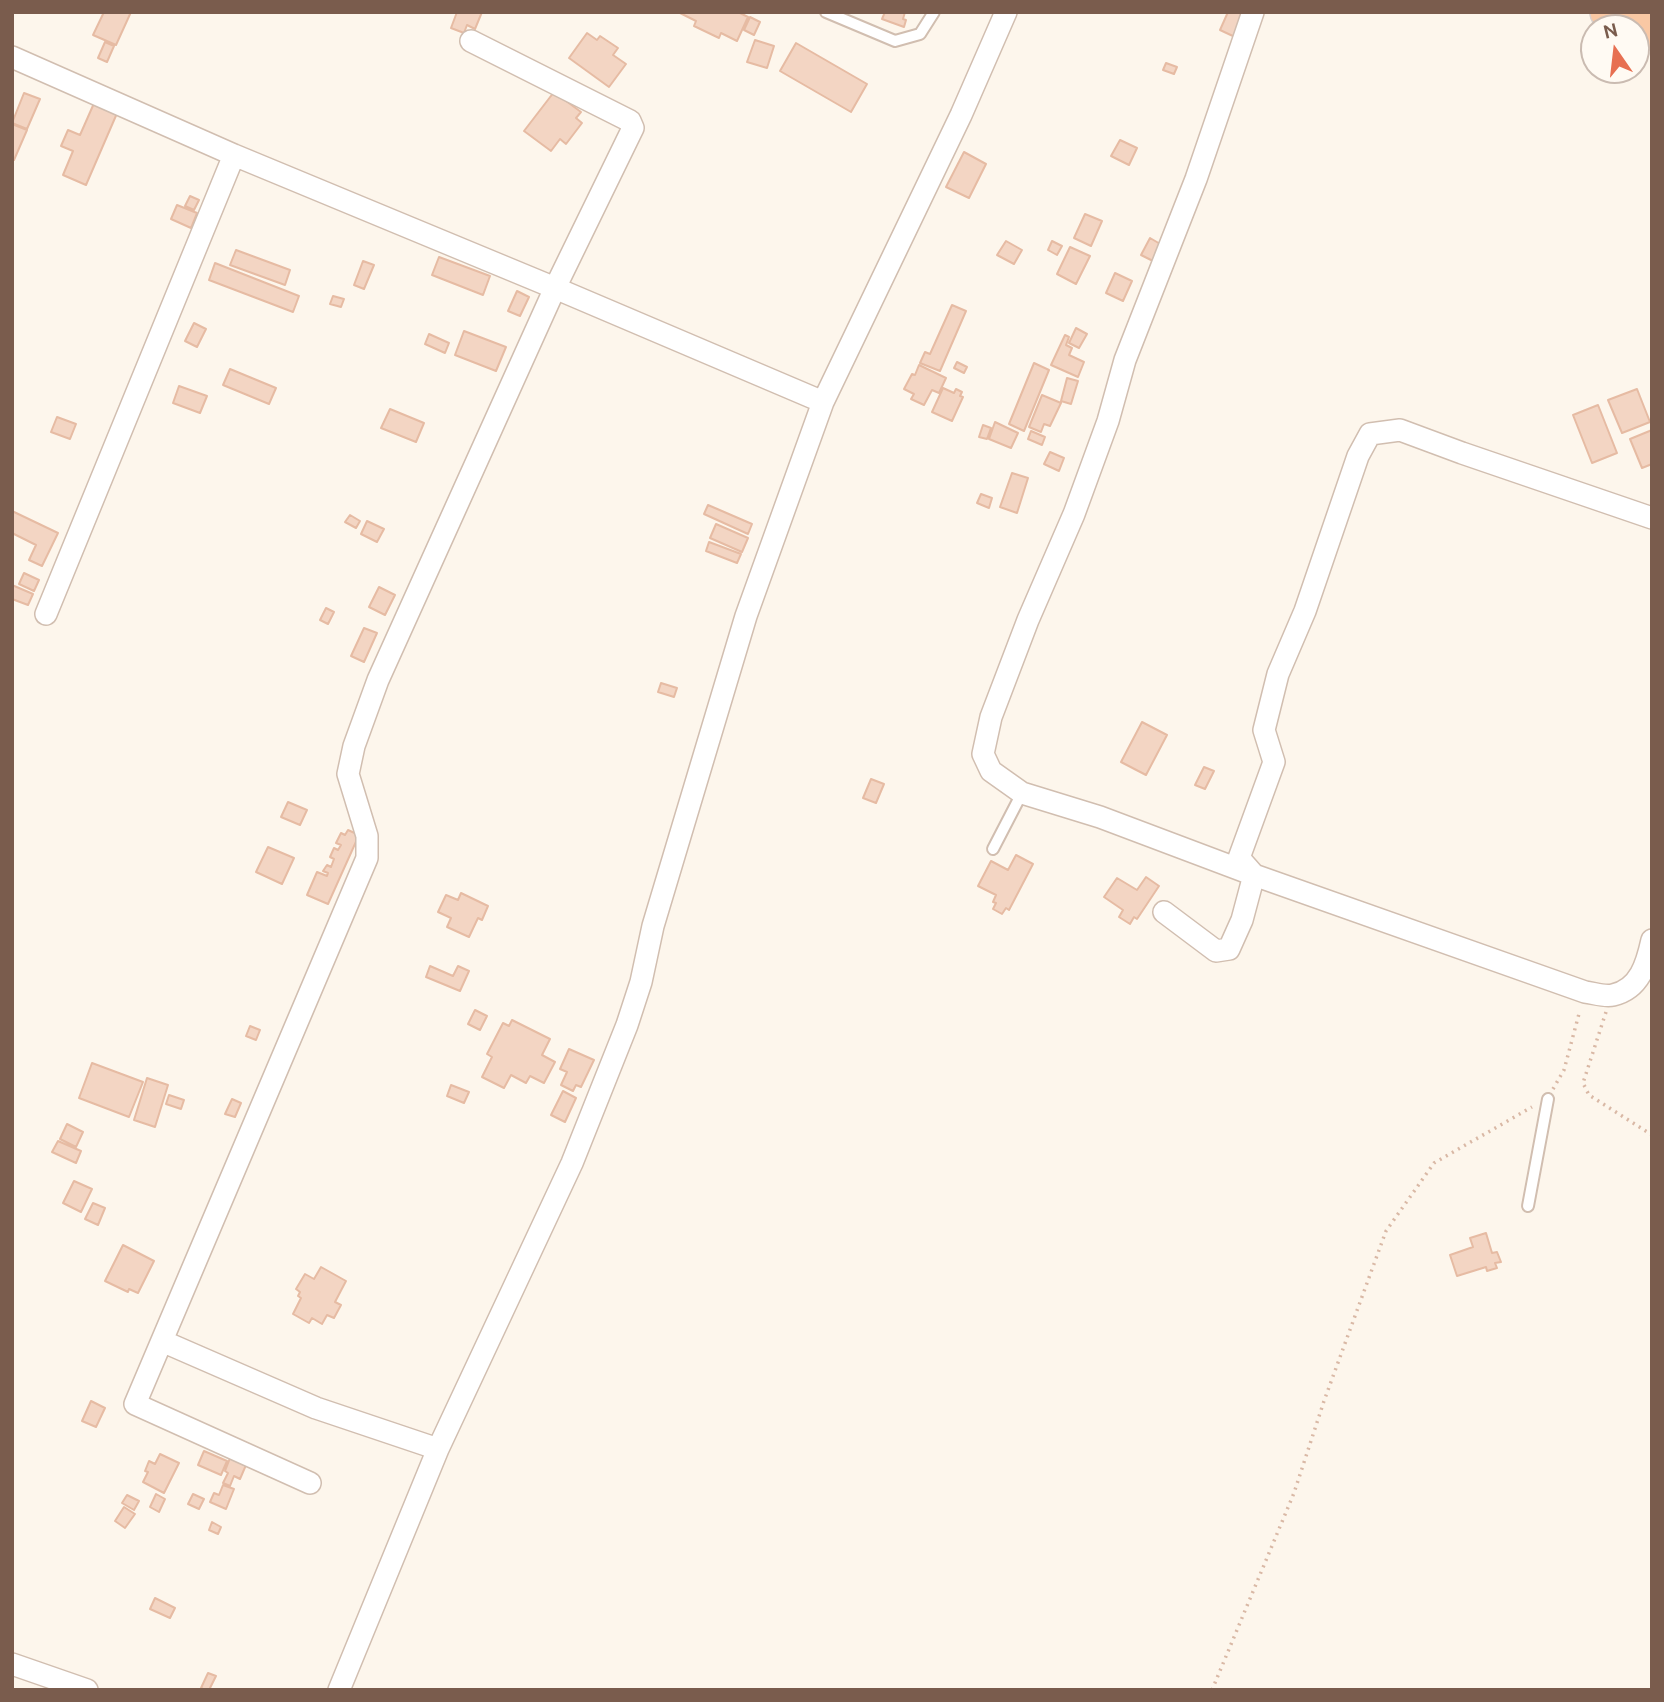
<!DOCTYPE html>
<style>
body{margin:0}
#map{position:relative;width:1664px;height:1702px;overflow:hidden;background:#fdf6ec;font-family:Ubuntu,sans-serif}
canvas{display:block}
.frame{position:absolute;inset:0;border:14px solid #7a5c4d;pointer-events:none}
.north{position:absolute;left:1580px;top:14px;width:70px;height:70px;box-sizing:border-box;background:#fffaf3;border:2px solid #cabbb1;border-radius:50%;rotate:346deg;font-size:19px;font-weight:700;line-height:28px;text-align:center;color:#7a5c4d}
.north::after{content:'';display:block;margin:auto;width:24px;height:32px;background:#e76f51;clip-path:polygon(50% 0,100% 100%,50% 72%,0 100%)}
</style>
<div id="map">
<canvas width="1664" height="1702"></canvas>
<div class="frame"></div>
<div class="north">N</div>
</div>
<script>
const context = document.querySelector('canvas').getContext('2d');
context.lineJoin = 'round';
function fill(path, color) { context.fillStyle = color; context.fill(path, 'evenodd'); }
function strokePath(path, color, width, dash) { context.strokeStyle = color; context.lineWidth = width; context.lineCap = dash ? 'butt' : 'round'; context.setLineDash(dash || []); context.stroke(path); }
const building = new Path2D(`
 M104,12h27l-15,33 -23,-10z
 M457,12h25l-7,17 -8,-4 -3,8 -13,-5z
 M678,12h60l10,5 -11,24 -16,-8 -2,5 -25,-12 2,-5z
 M885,12h20l-2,7 3,1 -2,7 -22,-8z
 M1228,12h18l-11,25 -15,-7z
 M750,17l10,5 -6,13 -10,-5z
 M587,33l10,7 3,-4 18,12 -5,7 13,9 -17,23 -40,-29z
 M755,40l19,6 -7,22 -20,-6z
 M105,42l9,4 -7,16 -9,-4z
 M796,43l71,41 -16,28 -71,-41z
 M1166,63l11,4 -3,7 -11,-4z
 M554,92l27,20 -5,6 6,5 -16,21 -6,-5 -9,12 -27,-20z
 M24,93l16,6 -13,30 -15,-6z
 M95,101l23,10 -32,74 -23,-10 10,-24 -12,-5 7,-16 12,5z
 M12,124l15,6 -13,30 -2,-1z
 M1120,140l17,8 -8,17 -18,-9z
 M964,152l22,12 -17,34 -23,-11z
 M190,196l9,4 -5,10 -9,-4z
 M177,205l20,8 -6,15 -20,-9z
 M1085,214l17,7 -11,25 -17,-8z
 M1150,238l12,7 -9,16 -12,-6z
 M1006,241l16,9 -8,14 -17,-9z
 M1052,241l10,5 -5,9 -9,-5z
 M1070,247l20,9 -14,28 -19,-10z
 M236,250l54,20 -5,15 -55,-20z
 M439,257l51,19 -7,19 -51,-20z
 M363,261l11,4 -10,24 -10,-4z
 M215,263l84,33 -6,16 -84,-32z
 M1115,273l17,8 -9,20 -17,-8z
 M517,291l12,6 -9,19 -12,-5z
 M333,296l11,3 -3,8 -11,-3z
 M952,305l14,6 -26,60 -20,-8 5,-11 5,2z
 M194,323l12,6 -9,18 -12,-6z
 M1076,328l11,6 -8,14 -10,-5z
 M464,331l42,16 -10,24 -41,-16z
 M429,334l20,9 -4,10 -20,-9z
 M1065,335l4,2 -3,8 6,3 -3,7 15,7 -6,15 -27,-12z
 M957,362l10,5 -3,6 -10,-5z
 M1034,363l15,7 -25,61 -15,-7z
 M919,365l27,13 -7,15 -7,-3 -8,15 -13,-6 3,-5 -10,-5 8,-15 3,1z
 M230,369l46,19 -7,16 -46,-19z
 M1067,378l11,3 -7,23 -10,-3z
 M179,386l28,10 -7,17 -27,-10z
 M943,388l11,5 2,-4 6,3 -2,4 3,1 -11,24 -20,-9z
 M1637,389l13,33 -28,11 -14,-33z
 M1042,395l19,8 -11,23 -6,-2 -3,8 -12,-5z
 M1598,405l19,48 -25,10 -19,-48z
 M390,409l34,14 -8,19 -35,-14z
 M57,417l19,7 -6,15 -19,-7z
 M995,422l23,11 -7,15 -22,-9z
 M983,425l8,3 -4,11 -8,-2z
 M1652,430v34l-10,4 -12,-29z
 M1031,431l14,6 -3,8 -14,-6z
 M1050,452l14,6 -5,13 -15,-7z
 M1012,473l16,5 -11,35 -17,-6z
 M981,494l11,4 -3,10 -12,-5z
 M708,505l44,19 -4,10 -44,-20z
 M12,511l46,22 -16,33 -13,-6 7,-15 -24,-12z
 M350,515l10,6 -4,7 -11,-6z
 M367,521l17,8 -7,13 -16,-8z
 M716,524l32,14 -6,14 -32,-14z
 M709,542l32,12 -4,9 -31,-12z
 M24,573l15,7 -5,11 -15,-7z
 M12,585l21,9 -5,11 -16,-6z
 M379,587l16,8 -10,20 -16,-8z
 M326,608l8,4 -6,12 -8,-4z
 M364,628l13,5 -13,29 -13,-6z
 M661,683l16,5 -3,9 -16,-5z
 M1142,722l25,13 -21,40 -25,-13z
 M1204,767l10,4 -9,18 -10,-4z
 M871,779l13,5 -8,19 -13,-5z
 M288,802l19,8 -7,15 -19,-8z
 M348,830l11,5 -31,69 -21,-9 10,-23 10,4 1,-3 -5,-2 4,-6 4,2 3,-8 -4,-2 4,-9 4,2 3,-5 -5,-2 5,-10 4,2z
 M268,847l26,11 -12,26 -26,-12z
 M1016,855l17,9 -24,46 -3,-2 -4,6 -9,-5 3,-6 -3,-1 3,-7 -18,-9 13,-25 17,9z
 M1146,877l13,9 -22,33 -3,-2 -4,7 -11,-7 4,-7 -19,-13 13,-19 20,12z
 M461,893l27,13 -6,14 -4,-2 -9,19 -22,-10 4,-9 -13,-6 8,-17 12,5z
 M430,966l23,10 5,-10 11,5 -9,20 -34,-14z
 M475,1010l12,6 -7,14 -12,-6z
 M512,1020l38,19 -8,16 13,7 -11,21 -14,-7 -4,7 -15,-8 -7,13 -22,-11 10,-20 -5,-3 16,-31 6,3z
 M250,1026l10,4 -4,10 -10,-4z
 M569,1049l25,11 -13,27 -5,-2 -3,6 -12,-6 6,-13 -7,-3z
 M92,1063l51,19 -14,35 -50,-19z
 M147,1078l21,7 -13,42 -21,-7z
 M451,1085l18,7 -5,11 -17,-7z
 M563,1091l13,7 -11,24 -14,-7z
 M169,1095l15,5 -3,9 -15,-5z
 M232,1099l9,4 -6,14 -10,-3z
 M67,1124l16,8 -7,15 -16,-8z
 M58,1141l23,10 -5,12 -24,-11z
 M74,1181l18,8 -11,23 -18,-9z
 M93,1203l12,5 -7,17 -13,-6z
 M1486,1233l6,20 5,-1 4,10 -6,1 2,5 -10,3 -1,-4 -29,9 -7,-21 23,-8 -3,-9z
 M123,1245l31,16 -16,32 -9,-4 -1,3 -23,-11z
 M321,1267l25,14 -11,21 6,3 -7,13 -7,-3 -5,9 -10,-6 -3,5 -16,-9 8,-16 -3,-2 2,-4 -4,-3 9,-15 9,5z
 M91,1401l14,7 -9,19 -14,-6z
 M204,1451l23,10 -6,14 -23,-10z
 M160,1454l19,9 -15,30 -21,-11 5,-10 -3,-1 4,-10 6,3z
 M230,1458l16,7 -6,14 -6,-3 -4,10 -7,-3 5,-10 -3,-2z
 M223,1485l11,4 -8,20 -16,-7 4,-9 5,2z
 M156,1494l9,5 -6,13 -9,-5z
 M193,1494l11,5 -5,10 -11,-5z
 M127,1495l12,6 -5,9 -12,-7z
 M124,1507l11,7 -10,14 -10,-7z
 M212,1522l9,5 -3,7 -9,-4z
 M155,1598l20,10 -5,10 -20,-9z
 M208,1673l8,3 -7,14h-4l-4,-2z`);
const path = new Path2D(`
 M1606,1012l-23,71 6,12 63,40
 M1553,1089l11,-19 16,-60
 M1212,1690l82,-197 30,-92 62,-170 48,-68 98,-56`);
const service = new Path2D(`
 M826,12l69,29 25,-7 14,-22
 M993,849l29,-56
 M1528,1206l20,-107`);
const minor = new Path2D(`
 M1253,12l-57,167 -71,181 -17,61 -34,93 -46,106 -37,97 -8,37 8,17 31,22 78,24 154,58 331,117c9,1 19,5 28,3 27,-6 34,-32 39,-55
 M12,57l222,98 321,133 268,114
 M46,614l188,-459
 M1164,912l52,39 13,-2 13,-29 12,-45 -15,-17 35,-96 -10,-32 14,-56 27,-63 53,-155 12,-22 30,-4 62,23 190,65
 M162,1341l154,67 122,41
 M310,1483l-175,-79 232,-546v-22l-19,-62 6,-28 24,-66 177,-392 78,-160 -3,-7 -159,-80
 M12,1664l75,26
 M339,1690l99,-241 134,-286 55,-138 14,-43 12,-56 93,-310 77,-214 138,-287 45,-103`);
const trunk = new Path2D(`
 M1608,12l44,20`);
fill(building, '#f3d5c3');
strokePath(building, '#e6bba3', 2);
strokePath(service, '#d1beb0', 14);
strokePath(minor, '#d1beb0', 24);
strokePath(trunk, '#dad1cd', 38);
strokePath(path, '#d9b8a5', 3.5, [2, 5]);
strokePath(service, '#fff', 10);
strokePath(minor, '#fff', 21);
strokePath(trunk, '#f9c8a4', 35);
</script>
